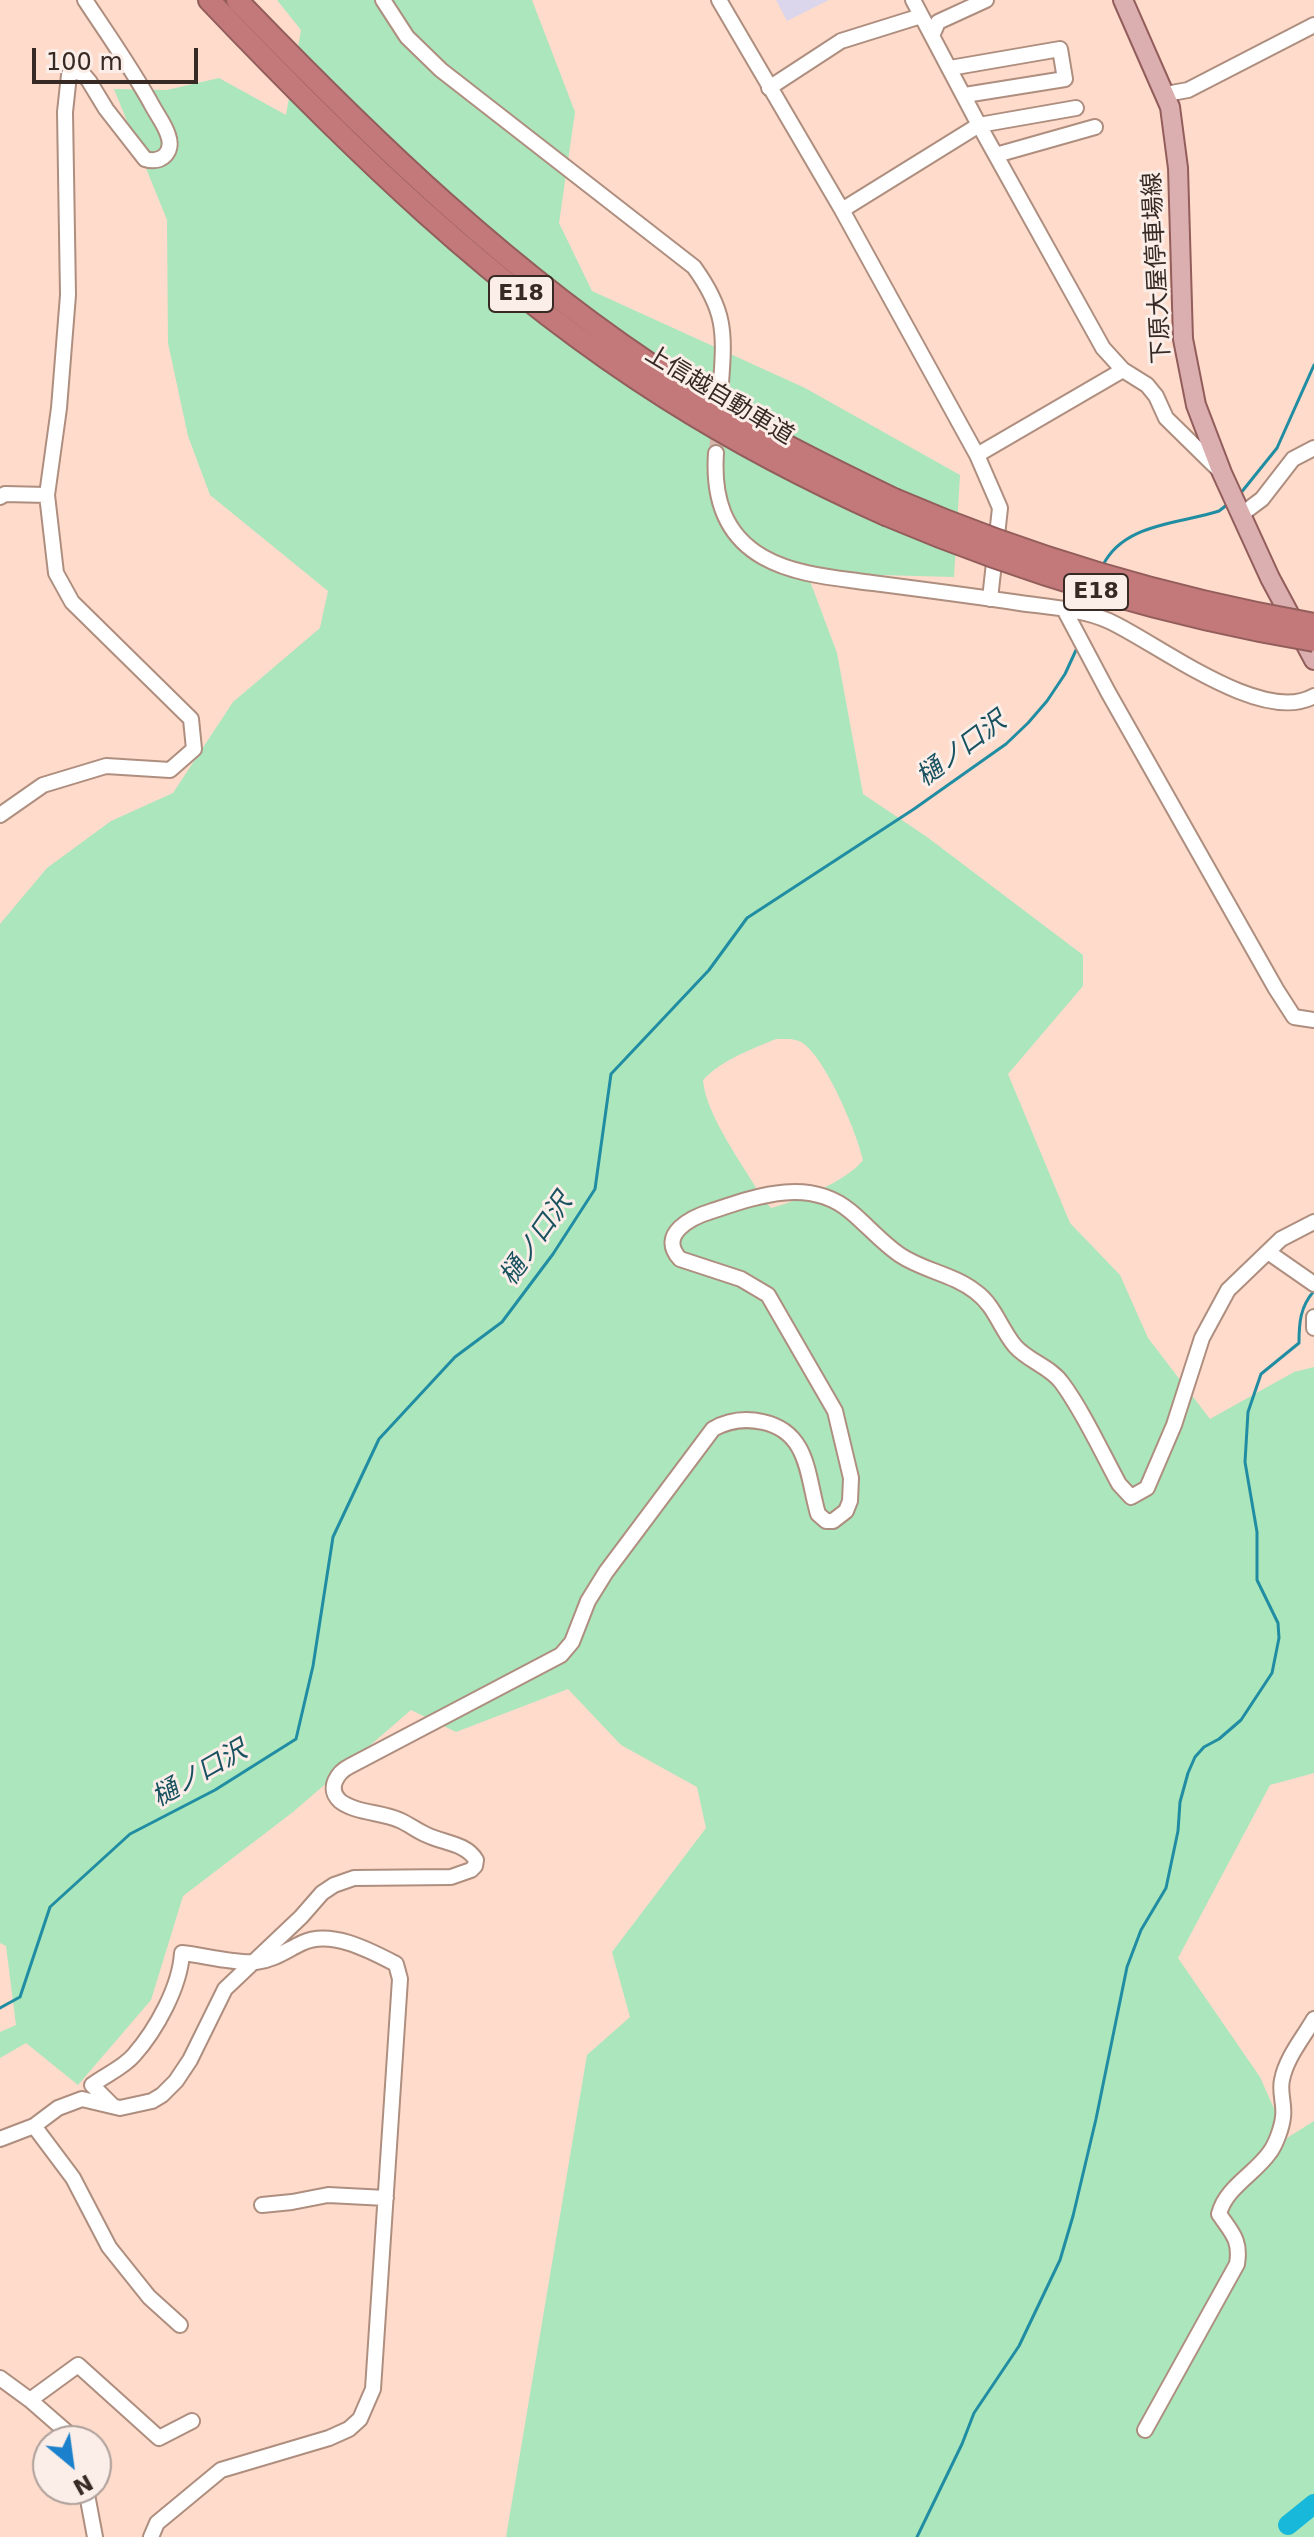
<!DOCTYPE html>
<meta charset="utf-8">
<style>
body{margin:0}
#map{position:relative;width:1314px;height:2537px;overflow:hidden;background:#fedbcb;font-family:"DejaVu Sans",sans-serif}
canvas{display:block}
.north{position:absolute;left:32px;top:2425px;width:80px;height:80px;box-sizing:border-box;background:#fbede7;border:2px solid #ad9f99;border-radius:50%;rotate:151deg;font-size:22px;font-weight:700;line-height:32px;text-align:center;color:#372a24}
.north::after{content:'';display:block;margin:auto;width:28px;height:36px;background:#1c81cc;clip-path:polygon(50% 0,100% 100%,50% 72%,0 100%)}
.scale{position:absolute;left:32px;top:48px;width:166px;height:36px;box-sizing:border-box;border:4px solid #372a24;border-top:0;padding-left:10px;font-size:24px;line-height:28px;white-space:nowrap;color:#372a24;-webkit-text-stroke:6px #fbede7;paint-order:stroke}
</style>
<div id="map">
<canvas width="1314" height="2537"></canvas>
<div class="north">N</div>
<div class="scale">100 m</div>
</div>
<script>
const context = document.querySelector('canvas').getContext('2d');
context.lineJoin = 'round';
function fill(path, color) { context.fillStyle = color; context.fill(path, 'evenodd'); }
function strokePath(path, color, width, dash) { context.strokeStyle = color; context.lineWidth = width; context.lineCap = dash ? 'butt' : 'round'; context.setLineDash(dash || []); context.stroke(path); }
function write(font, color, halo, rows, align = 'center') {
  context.font = font + ' "DejaVu Sans","Noto Sans JP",sans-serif'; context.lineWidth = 6; context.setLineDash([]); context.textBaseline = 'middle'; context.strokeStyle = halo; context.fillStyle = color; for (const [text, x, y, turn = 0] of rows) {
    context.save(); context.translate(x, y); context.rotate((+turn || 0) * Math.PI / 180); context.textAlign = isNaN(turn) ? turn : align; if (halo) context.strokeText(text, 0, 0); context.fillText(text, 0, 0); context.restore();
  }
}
const education = new Path2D(`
 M776,0h53l-42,21z`);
const green = new Path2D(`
 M277,0h255l43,112 -16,111 33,68 213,97 155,87 -6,102 -147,-4 30,80 26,141 64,43 156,118v31l-75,88 62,149 50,52 28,63 62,81 84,-47 20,-5v406l-44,12 -92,173 82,119 27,61 27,-17v416h-808l81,-482 43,-38 -18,-65 94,-124 -9,-41 -76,-42 -53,-56 -112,43 -45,-22 -118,102 -110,84 -32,104 -73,85 -52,-42 -26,15v-26l16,-7 -10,-79 -6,-3v-1019l47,-56 64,-47 62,-28 60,-91 87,-74 8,-37 -118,-96 -22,-59 -20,-93 -1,-123 -53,-131 53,1 52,-12 67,37 15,-85zM776,1039c9,0 18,-1 25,3 24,14 56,91 62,118 -14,20 -67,42 -92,48l-8,-9c-18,-31 -58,-85 -60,-119 20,-21 47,-30 73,-41z`);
const stream = new Path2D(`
 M1240,494l37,-46 37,-83
 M1103,565c21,-42 76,-41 116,-54l9,-7
 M0,2008l20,-11 30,-90 80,-73 85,-44 81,-51 17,-73 20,-129 46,-98 76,-82 47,-35 51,-68 42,-65 16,-115 98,-104 38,-52 167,-109 92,-65 22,-21 19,-22 18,-27 12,-26
 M917,2537l45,-93 12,-31 45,-67 41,-86 13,-44 23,-97 31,-152 14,-37 25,-42 12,-57 2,-29 8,-29 7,-16 9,-10 15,-8 22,-19 31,-47 7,-35 -1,-15 -21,-43v-48l-12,-70 3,-50 13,-38 38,-31c0,-20 1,-36 15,-52`);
const river = new Path2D(`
 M1288,2525l26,-21`);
const minorTunnel = new Path2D(`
 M716,453l5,-70`);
const minor = new Path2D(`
 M383,0l24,37 34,33 253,197c31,43 31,64 27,116
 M719,0l123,210 135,245 23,53 -10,91
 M913,0l66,125 124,223 20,22 24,15 9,11 10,22 53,52
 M932,36l6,-14 48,-22
 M950,68l110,-19 5,30 -100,16
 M769,88l72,-47 80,-25
 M1166,94l22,-4 126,-65
 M996,155l99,-28
 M842,210l137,-85 97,-17
 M716,453c-3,43 7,81 47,104 28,16 63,20 94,24 54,7 109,14 163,22 29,4 62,6 89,18 48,22 153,105 205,75
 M977,455l146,-85
 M0,497l5,-3 42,1
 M1242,514l20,-15 31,-40 21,-11
 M1064,609l44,83 168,297 18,28 20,3
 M0,815l43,-30 63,-19 64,4 24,-21 -3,-30 -119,-117 -16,-29 -9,-78 12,-87 9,-113 -3,-183 4,-37 5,-4 9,3 6,7 17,28 39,50c17,5 29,-7 23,-24 -3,-10 -10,-19 -15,-28 -20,-37 -45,-72 -68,-107
 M1268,1252l46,32
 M1314,1317v11
 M113,2106l-21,-21c13,-10 31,-17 42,-30 22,-25 46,-68 48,-102 20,2 54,11 74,9 18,-2 31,-12 46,-19 29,-14 69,8 94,21l4,15 -27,410 -13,30 -11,10 -20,9 -108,32 -64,53 -6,14
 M34,2126l39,52 36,69 40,50 31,28
 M0,2139l34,-13 24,-18 24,-9 38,9 32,-7 10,-6 14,-14 14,-21 35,-71 76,-72 21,-24 12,-8 20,-7 97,-1 20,-7 4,-4 1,-6c-10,-17 -33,-17 -49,-25 -10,-4 -18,-11 -28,-15 -17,-8 -44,-7 -59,-19 -14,-13 -2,-29 10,-35l211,-111 11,-13 16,-41 18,-29 107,-143c16,-9 32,-11 50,-7 46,10 44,54 55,92l8,7h7l13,-10 4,-10 1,-23 -16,-67 -67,-116 -27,-16 -61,-20c-23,-25 12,-42 32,-48 45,-15 97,-34 138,0 17,14 32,32 50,44 24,16 53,19 76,37 19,14 24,36 39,54 13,15 36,21 47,37 22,30 39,68 57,101l12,13 16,-9 27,-63 28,-87 26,-48 53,-51 33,-17
 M262,2205l30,-3 36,-7 58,3
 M0,2378l30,22 47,41
 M30,2400l48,-35 81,73 33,-17
 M1145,2430l92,-166c4,-24 -5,-31 -18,-50 7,-27 36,-40 51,-62 6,-8 12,-25 13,-35 2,-12 -4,-25 -1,-37 4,-22 21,-42 32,-61
 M86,2489l9,48`);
const major = new Path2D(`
 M1123,0l47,107 8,61 5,171 13,66 26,68 48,105 44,82`);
const highway = new Path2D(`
 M209,0c139,146 286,290 457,398 71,45 144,83 220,117
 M237,0c134,139 275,276 439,381 69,45 143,82 218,118`);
const highwayBridge = new Path2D(`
 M894,499c137,59 273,99 420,125
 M886,515c139,59 280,101 428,126`);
const shields = [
 [521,294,64],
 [1096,592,64]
];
const shieldNames = [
 ["E18",521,294],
 ["E18",1096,592]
];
const streetNames = [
 ["下原大屋停車場線",1158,268,-93],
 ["上信越自動車道",719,396,31]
];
const waterNames = [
 ["樋ノ口沢",962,750,-37],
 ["樋ノ口沢",537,1240,-55],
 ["樋ノ口沢",200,1775,-30]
];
fill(education, '#dbd6eb');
fill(green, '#abe6bd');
strokePath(stream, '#218da3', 3);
strokePath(river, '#17b8da', 20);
strokePath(minorTunnel, '#d6b8aa', 14, [14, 7]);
strokePath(minor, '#ae8e7f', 18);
strokePath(major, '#925d5b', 22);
strokePath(highway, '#925d5b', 24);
strokePath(minor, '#fff', 14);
strokePath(major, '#dbafaf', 18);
strokePath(highway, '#c37979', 20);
strokePath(highwayBridge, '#925d5b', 24, []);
strokePath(highwayBridge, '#c37979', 20);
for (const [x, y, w] of shields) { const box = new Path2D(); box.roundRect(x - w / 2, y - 18, w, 36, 6); context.fillStyle = '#fbede7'; context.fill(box); strokePath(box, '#372a24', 2); }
write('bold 22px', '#372a24', null, shieldNames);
write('24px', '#372a24', '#fbede7', streetNames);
write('italic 26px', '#185260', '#fbede7', waterNames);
</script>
